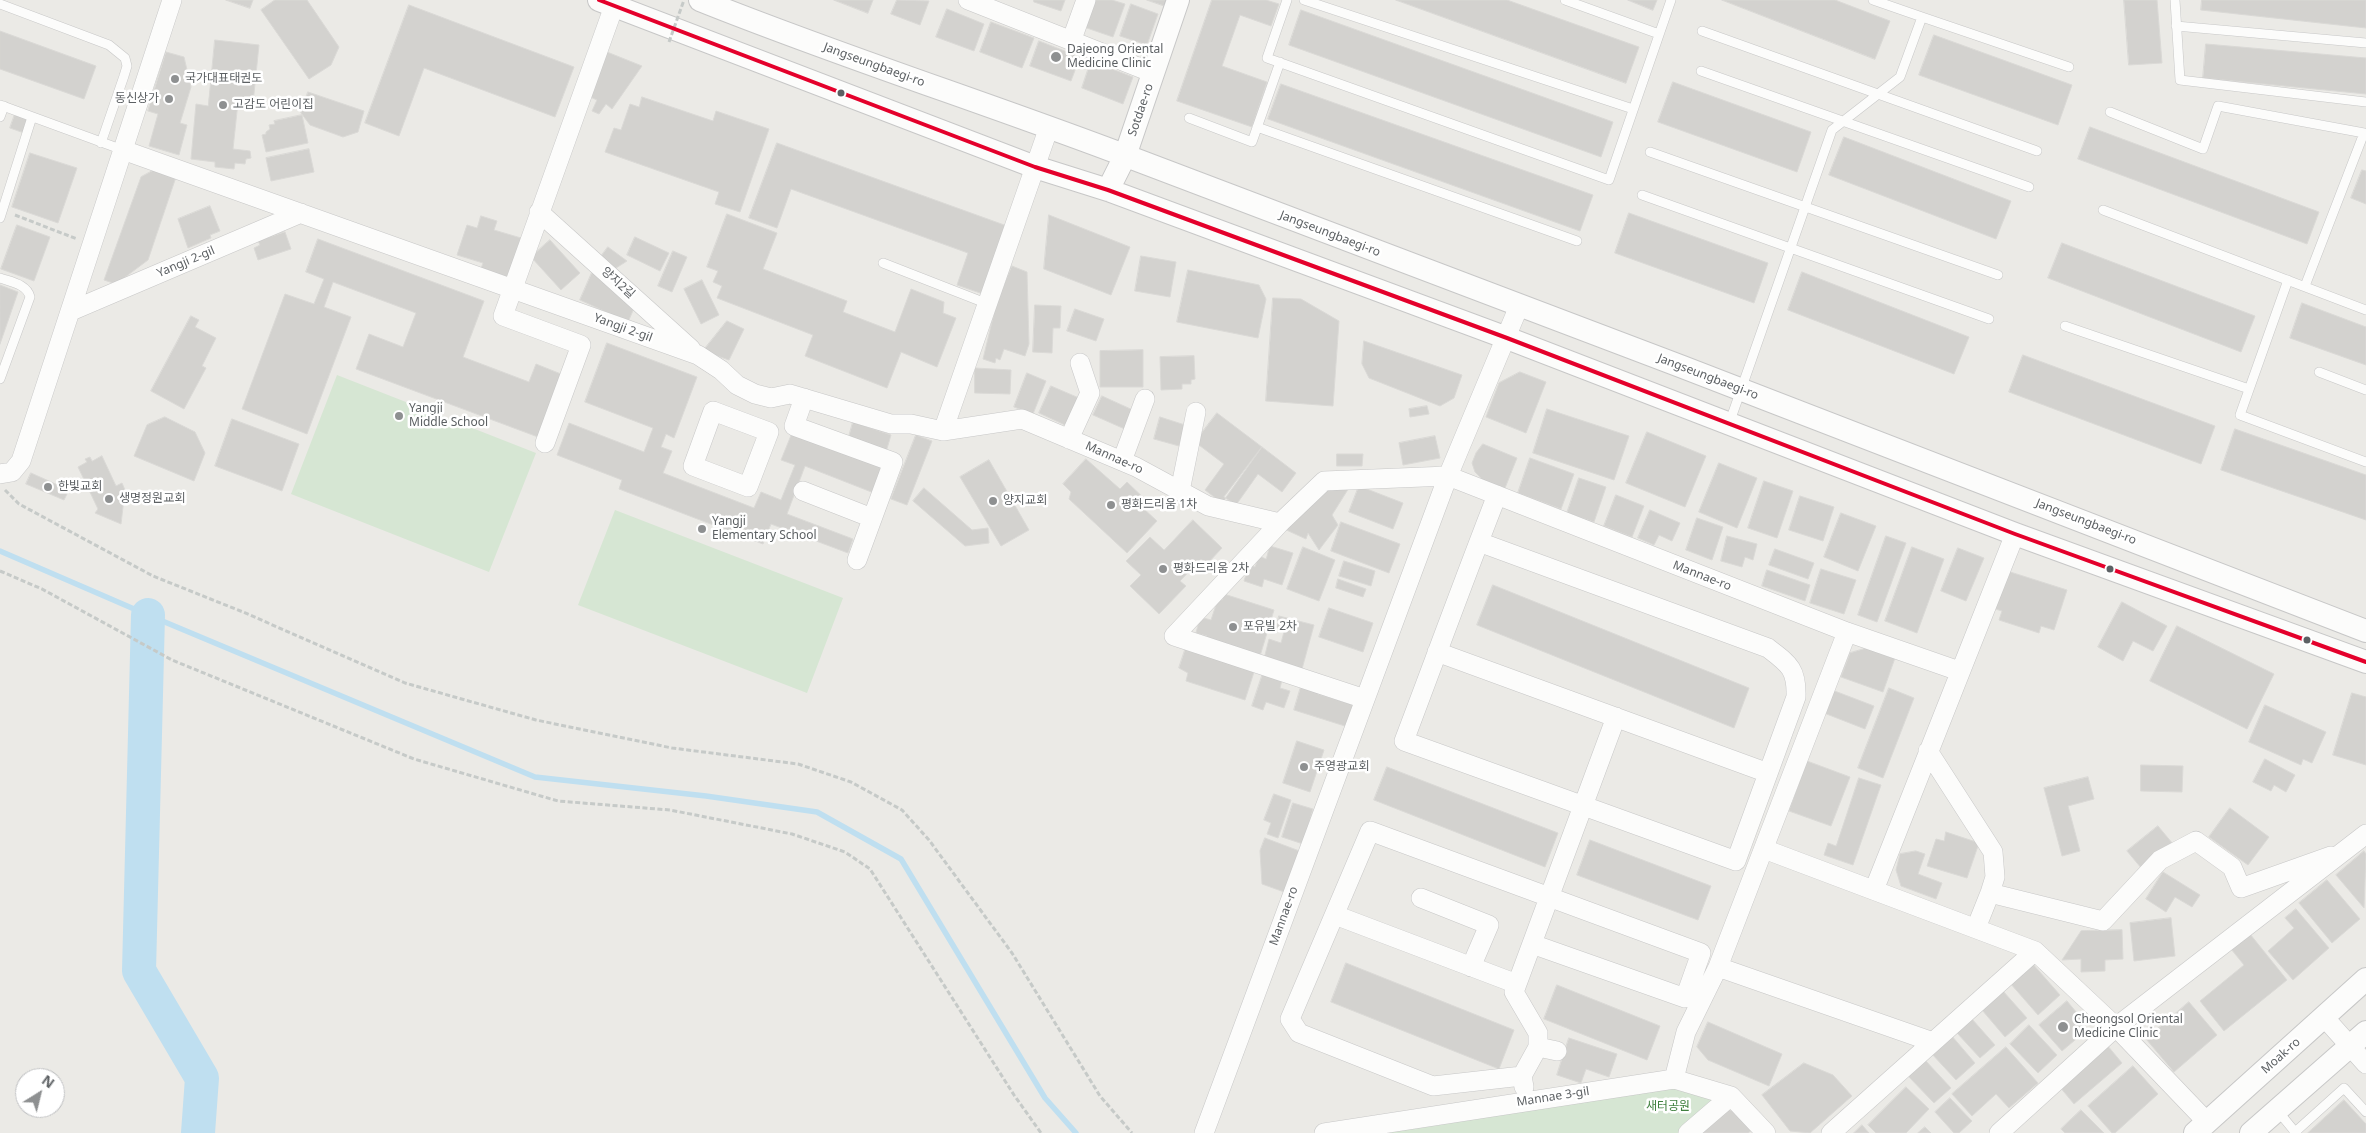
<!DOCTYPE html>
<meta charset="utf-8">
<style>
body{margin:0}
#map{position:relative;width:2366px;height:1133px;overflow:hidden;background:#ebeae6;font-family:"Noto Sans",sans-serif}
canvas{display:block}
.north{position:absolute;left:15px;top:1068px;width:50px;height:50px;box-sizing:border-box;background:#fff;border:1px solid #bebfc1;border-radius:50%;rotate:36deg;font-size:14px;font-weight:700;line-height:20px;text-align:center;color:#5c6063}
.north::after{content:'';display:block;margin:auto;width:18px;height:22px;background:#8e9091;clip-path:polygon(50% 0,100% 100%,50% 72%,0 100%)}
</style>
<div id="map">
<canvas width="2366" height="1133"></canvas>
<div class="north">N</div>
</div>
<script>
const context = document.querySelector('canvas').getContext('2d');
context.lineJoin = 'round';
function fill(path, color) { context.fillStyle = color; context.fill(path, 'evenodd'); }
function strokePath(path, color, width, dash) { context.strokeStyle = color; context.lineWidth = width; context.lineCap = dash ? 'butt' : 'round'; context.setLineDash(dash || []); context.stroke(path); }
function write(font, color, halo, rows, align = 'center') {
  context.font = font + ' "Noto Sans","Noto Sans KR",sans-serif'; context.lineWidth = 5; context.setLineDash([]); context.textBaseline = 'middle'; context.strokeStyle = halo; context.fillStyle = color; for (const [text, x, y, turn = 0] of rows) {
    context.save(); context.translate(x, y); context.rotate((+turn || 0) * Math.PI / 180); context.textAlign = isNaN(turn) ? turn : align; if (halo) context.strokeText(text, 0, 0); context.fillText(text, 0, 0); context.restore();
  }
}
const green = new Path2D(`
 M337,375l199,78 -47,119 -198,-78z
 M615,510l228,88 -36,95 -229,-88z
 M1674,1079l57,17 -43,37h-364z`);
const stream = new Path2D(`
 M0,551l148,64 387,162 171,19 111,16 84,47 144,239 31,35`);
const river = new Path2D(`
 M148,615l-9,356 63,107 -4,55`);
const building = new Path2D(`
 M226,0h27l-3,8z
 M275,0h32l32,47 -8,18 -22,14 -48,-69z
 M834,0h39l-5,13z
 M897,0l32,1 -9,24 -29,-11z
 M1034,0h31l-4,11 -27,-9z
 M1090,0h22l13,4 -12,33 -32,-11z
 M1147,0h21l-3,6z
 M1212,0h54l13,4 -8,22 -31,-11 -18,51 45,16 -15,45 -75,-26z
 M1396,0h111l132,47 -13,36z
 M1628,0h29l-4,10z
 M1722,0h113l55,21 -15,38z
 M2124,0h33l5,63 -33,2z
 M2202,0h164v28l-165,-18z
 M1131,4l27,10 -11,31 -27,-9z
 M409,5l165,62 -19,50 -131,-49 -25,68 -34,-13z
 M947,9l37,15 -10,27 -38,-14z
 M1301,10l312,112 -12,35 -312,-112z
 M991,22l43,16 -12,30 -42,-16z
 M0,31l96,35 -12,33 -84,-30z
 M1934,35l138,50 -14,40 -139,-50z
 M215,40l44,5 -6,58 -15,-1 -5,47 17,2 1,7 -5,1 -1,5 -10,-1 -1,6 -19,-2v-5l-24,-3 5,-55 12,2z
 M1039,41l41,16 -9,24 -41,-15z
 M2206,44l160,14v36l-163,-16z
 M166,52l18,5 7,30 -11,36 7,2 -8,30 -30,-9 9,-32 -10,-3z
 M607,52l35,14 -30,43 -6,-5 -7,10 -7,-3 5,-11 -9,-4z
 M1091,61l42,16 -10,27 -41,-16z
 M1673,82l138,50 -14,40 -139,-50z
 M1281,84l312,111 -13,36 -312,-112z
 M308,92l56,19 -6,21 -15,5 -33,-12 -9,-12z
 M642,97l71,24 3,-10 53,18 -29,83 -25,-8 4,-12 -114,-40 9,-24 7,2 9,-26 9,3z
 M15,114l14,5 -5,14 -14,-5z
 M302,115l6,28 -42,9 -4,-17 4,-1v-2l4,-3 -1,-4 6,-1 -1,-3z
 M2090,127l229,85 -12,32 -229,-85z
 M1844,137l167,64 -15,38 -167,-64z
 M777,143l230,83 -24,68 -26,-9 11,-32 -177,-64 -14,39 -28,-10z
 M309,149l5,23 -43,9 -5,-23z
 M30,153l47,15 -19,55 -46,-16z
 M154,170l22,7 -28,83 -32,24 -12,-4 37,-103z
 M2362,170l4,1v33l-15,-6z
 M210,206l10,25 -10,4 1,3 -23,10 -10,-29z
 M1629,213l139,50 -14,40 -139,-50z
 M727,214l50,19 -14,36 84,32 -4,11 52,20 16,-43 33,13 -1,11 13,5 -19,49 -36,-15 -14,36 -82,-32 8,-21 -96,-37 5,-12 -9,-4 5,-11 -11,-4z
 M1049,215l81,32 -19,48 -67,-26z
 M481,216l16,5 -3,9 27,8 -13,42 -28,-9 3,-8 -26,-8 10,-30 10,3z
 M17,225l33,12 -16,44 -33,-12z
 M285,232l6,17 -33,11 -4,-12 6,-3 -2,-4z
 M635,237l34,16 -9,18 -33,-16z
 M318,239l166,62 -21,56 66,25 7,-18 25,10 -23,63 -182,-68 13,-35 34,13 13,-34 -83,-31 -9,25 27,10 -44,117 -65,-25 43,-115 29,10 10,-25 -18,-7z
 M550,240l30,33 -19,17 -30,-33z
 M2062,243l193,73 -14,36 -193,-74z
 M608,247l19,14 -14,9 -14,-11z
 M673,251l14,6 -15,35 -14,-6z
 M1141,256l35,6 -6,35 -35,-6z
 M1012,266l15,6 2,72 -4,12 -21,-7 -4,11 -4,-2 -1,5 -12,-4 14,-58z
 M594,268l41,38 -7,16 -48,-22z
 M1188,270l71,15 7,14 -8,39 -81,-16z
 M1802,272l167,65 -15,37 -166,-64z
 M702,280l17,35 -18,9 -17,-35z
 M0,285l18,7 -18,52z
 M1273,298l28,1 38,22 -6,85 -67,-5z
 M2302,303l64,24v38l-76,-27z
 M1035,305l26,1 -1,22h-7l-1,25 -19,-1z
 M1075,309l29,10 -8,22 -29,-10z
 M191,316l8,4 -4,7 21,11 -14,28 4,2 -22,41 -33,-18z
 M727,321l17,8 -15,31 -26,-9z
 M1364,341l98,34 -8,23 -14,8 -71,-28 -7,-14z
 M607,343l90,34 -23,61 -8,-4 -5,13 11,4 -9,22 91,35 7,-16 20,8 14,-35 -14,-5 11,-27 92,35 -10,25 -69,-27 -18,48 66,25 -5,14 -77,-29 -8,20 -144,-55 3,-9 -65,-25 12,-32 75,29 9,-24 -68,-26z
 M1143,350v37h-43v-36z
 M2023,355l192,71 -14,38 -192,-72z
 M1194,356l1,23 -4,1v4h-9v5l-21,1 -1,-33z
 M975,368l36,2 -1,24 -35,-1z
 M1520,372l26,10 -20,51 -40,-16 13,-34z
 M1027,373l19,8 -13,33 -19,-7z
 M1051,386l28,12 -12,28 -28,-13z
 M1102,396l33,15 -8,19 -34,-15z
 M1427,406l2,8 -19,3 -1,-8z
 M1547,409l82,27 -15,44 -81,-27z
 M1217,413l45,34 -40,56 -17,-13 19,-26 -29,-22z
 M165,417l30,15 10,21 -11,28 -60,-25 13,-31z
 M1160,417l25,8 -6,21 -25,-7z
 M232,419l67,25 -17,47 -67,-25z
 M853,422l38,13 -5,17 -38,-12z
 M2235,429l131,46v45l-145,-50z
 M1647,432l59,24 -21,51 -59,-24z
 M916,435l16,6 -25,64 -16,-6z
 M1435,436l5,22 -37,7 -4,-22z
 M1483,444l34,14 -12,30 -22,-8 -8,-8 -3,-9 4,-10z
 M1262,447l34,26 -14,19 -24,-18 -22,31 -12,-8z
 M1337,454h26l-1,12h-25z
 M102,456l14,30 6,-3 3,7 -4,34 -26,-11 3,-4 -20,-42 9,-5 -2,-3 5,-2 2,4z
 M1530,458l44,16 -13,35 -43,-16z
 M1086,459l34,30 7,-7 22,21 -6,5 14,13 -30,32 -58,-54 2,-7 -8,-8z
 M989,460l40,70 -28,16 -41,-69z
 M1719,463l38,15 -20,50 -38,-16z
 M31,473l38,17 -5,10 -38,-16z
 M1579,478l27,9 -12,35 -27,-9z
 M1764,481l29,10 -16,47 -29,-10z
 M1352,483l-20,32 6,10 -19,25 -11,-17 -2,6 -24,-11 45,-43z
 M1359,486l44,17 -10,26 -44,-17z
 M924,488l48,42 16,-2 1,15 -24,3 -52,-45z
 M1616,495l28,11 -12,31 -28,-11z
 M1800,496l34,11 -11,34 -34,-11z
 M1650,510l30,13 -8,18 -13,-6 -5,10 -16,-7z
 M1841,513l35,13 -18,45 -34,-14z
 M1697,518l26,9 -11,33 -26,-10z
 M1193,520l29,28 -15,16 -6,-5 -21,22 6,5 -27,28 -29,-28 11,-11 -15,-14 24,-24 14,13z
 M1341,522l59,22 -11,29 -58,-22z
 M1727,536l30,8 -4,16 -8,-3 -3,10 -21,-6z
 M1886,536l20,7 -29,79 -19,-7z
 M1270,546l23,7 -11,32 -18,-6 -2,8 -18,-6 5,-16 6,2 4,-11 7,3z
 M1303,547l32,13 -16,41 -32,-12z
 M1912,547l32,12 -27,74 -32,-12z
 M1958,548l26,10 -18,43 -25,-10z
 M1775,549l39,14 -6,16 -39,-14z
 M1344,561l31,10 -4,15 -32,-10z
 M1821,569l35,11 -12,34 -34,-11z
 M1767,570l43,15 -5,16 -43,-15z
 M2004,570l63,20 -13,40 -13,-4 -2,7 -40,-13 3,-9 -10,-3z
 M1338,579l28,10 -3,8 -27,-9z
 M1493,585l256,103 -15,40 -257,-103z
 M1224,594l50,16 -14,46 -54,-16 1,-4 -11,-3 4,-16 11,3 7,-21 4,1z
 M2122,602l45,24 -14,25 -20,-10 -10,20 -25,-14z
 M1329,608l44,15 -10,29 -44,-15z
 M1279,616l35,9 -12,44 -38,-10 5,-20 12,4 3,-11 -8,-2z
 M2177,626l97,48 -27,55 -97,-48z
 M1186,647l69,22 -10,31 -59,-19 2,-8 -9,-5z
 M1867,648l28,10 -12,34 -42,-15 9,-24z
 M1264,670l19,6 -3,12 10,3 -6,17 -18,-6 -3,8 -11,-4z
 M1302,683l18,5 -2,6 36,11 -6,22 -54,-17z
 M1889,688l25,10 -31,80 -25,-10z
 M1832,690l42,16 -9,23 -41,-16z
 M2352,693l14,4v68l-33,-10z
 M2265,705l61,27 -14,31 -9,-4 -2,6 -52,-23z
 M1297,741l27,9 -14,42 -27,-9z
 M2265,759l30,16 -9,17 -12,-7 -3,6 -18,-9z
 M1807,761l43,16 -19,49 -42,-15z
 M2141,765l42,1 -1,26 -41,-1z
 M1387,767l171,66 -13,34 -171,-67z
 M2088,777l6,22 -26,7 12,45 -18,5 -18,-68z
 M1859,778l22,7 -28,80 -29,-10 4,-12 8,3z
 M1274,794l17,6 -13,38 -11,-4 4,-11 -7,-3z
 M1293,803l20,6 -10,35 -21,-7z
 M2230,808l39,29 -21,28 -39,-28z
 M2158,826l15,18 -31,25 -15,-18z
 M1946,832l33,11 -12,35 -40,-12 9,-27 8,2z
 M1265,838l37,14 -15,41 -25,-9 -2,-33z
 M1590,840l121,46 -13,34 -121,-45z
 M1916,851l9,3 -7,20 24,9 -6,16 -35,-13 -5,-16 4,-16z
 M2364,851l2,3 -2,54 -28,-33z
 M2163,872l37,23 -8,12 -17,-10 -9,15 -20,-13z
 M2327,880l33,39 -28,24 -33,-40z
 M2296,909l33,39 -36,32 -25,-29 26,-23 -9,-10z
 M2171,918l4,38 -41,5 -4,-38z
 M2122,930l1,29 -18,1v11l-24,1v-13l-19,1 19,-29z
 M2250,934l37,46 -63,51 -24,-30 44,-36 -13,-16z
 M1346,963l168,67 -15,39 -168,-67z
 M2032,963l28,32 -22,20 -28,-32z
 M1557,985l103,41 -13,34 -103,-41z
 M2003,991l24,27 -22,19 -23,-27z
 M2067,1001l15,18 1,8 -2,8 -19,16 -23,-26z
 M2189,1002l28,33 -43,37 -28,-33z
 M1972,1019l23,26 -15,13 -23,-25z
 M1708,1022l74,32 -13,32 -61,-26 -11,-13z
 M2029,1025l28,30 -19,18 -28,-29z
 M1951,1035l24,28 -19,17 -25,-27z
 M1569,1038l48,16 -8,23 -23,-8 -5,14 -24,-8z
 M2107,1045l15,18 -48,41 -15,-18z
 M2006,1047l32,36 -29,25 -13,-14 -24,22 -20,-22z
 M1925,1060l26,28 -17,15 -26,-27z
 M1804,1063l29,12 19,21 -42,37 -20,-2 -28,-36z
 M2133,1066l25,28 -43,39h-3l-24,-27z
 M1906,1087l23,22 -23,24h-30l-8,-8z
 M1950,1098l22,23 -13,12h-5l-19,-21z
 M2344,1100l22,24v9h-58z
 M1727,1109l11,4 14,17 -4,3h-55z
 M2081,1110l23,23h-39l-4,-4z
 M1862,1125l7,8h-15z
 M1925,1127l6,6h-13z`);
const path = new Path2D(`
 M15,215l62,24
 M5,490l14,14 134,72 90,36 162,71 131,37 136,28 126,16 53,18 51,28 27,30 83,113 88,143 32,37
 M0,571l42,18 130,71 242,99 144,42 112,9 122,24 53,18 25,17 144,226 27,38`);
const service = new Path2D(`
 M1287,0l-20,58 342,122 62,-180
 M1304,0l329,109
 M1565,0l94,34
 M2175,0l5,80 186,22
 M0,4l109,41 16,13 2,8 -3,10 -23,67
 M1922,17l147,50
 M2176,26l190,17
 M1702,31l335,120
 M1701,71l328,116
 M0,105l123,45
 M2110,112l93,37 15,-43 146,27 -59,153
 M0,117l4,-11
 M1189,118l63,24 28,-80
 M1257,127l320,114
 M1650,152l348,123
 M1642,195l347,124
 M2103,210l263,100
 M0,218l32,-101
 M883,263l105,41
 M0,278c11,4 27,6 30,19l-30,82
 M2288,280l-48,135 126,47
 M2065,326l184,63
 M2319,372l47,18
 M1729,424l103,-294 68,-53 22,-60 -49,-17
 M2277,1110l19,23
 M2294,1133l50,-45 22,24`);
const minor = new Path2D(`
 M968,0l185,73
 M1072,39l14,-39
 M123,150l575,205 23,15 16,15 18,9 16,4 19,-4 101,30h20l32,7 79,-12 114,48 72,39 72,17
 M539,212l152,137
 M71,311l230,-98
 M804,398l-10,28 99,36 -36,98
 M713,411l56,21 -21,55 -55,-21z
 M943,431l106,-304
 M1069,439l21,-46 -10,-30
 M545,443l36,-98 -78,-29 111,-310
 M1122,461l23,-62
 M0,474l12,-2 9,-11 151,-461
 M803,491l69,27
 M1180,491l16,-79
 M1479,542l289,106c21,16 29,21 28,49l-60,164 -332,-120c31,-82 61,-164 93,-246
 M1437,652l331,121
 M1365,699l-191,-63 106,-113 44,-42 124,-5 399,156 112,39
 M1928,751l65,101 2,25 -5,16
 M1764,849l271,102 81,76 91,95
 M1874,890l141,-356
 M1421,898l68,27 -18,42
 M1335,915l182,69
 M1976,928l14,-35 113,28 57,-61 36,-19 36,26 9,21 90,-32
 M1718,967l215,75
 M2324,1017l42,47
 M1538,1047l19,4
 M1522,1076l-89,10 -134,-53 -9,-14 80,-188 331,122 -16,45 -153,-54
 M1674,1079l12,-47 32,-65 129,-335
 M1524,1087l-2,-11 16,-29v-14l-24,-41 102,-275
 M1204,1133l244,-657 71,-170
 M1324,1133l350,-54 57,17 35,37
 M1688,1133l43,-37
 M1831,1133l204,-182
 M1999,1133l117,-106 250,-193`);
const tertiary = new Path2D(`
 M599,0l436,167 73,23 399,148 508,196 351,128
 M700,0c142,57 287,103 429,157 413,156 826,313 1237,474
 M1108,190l17,-34 53,-156
 M2195,1133l171,-154
 M2251,1133l115,-101`);
const pathBridge = new Path2D(`
 M669,42l15,-42`);
const bus1 = new Path2D(`
 M599,0l436,167 73,23 399,148 508,196 351,128`);
const markers = [
 [1056,57,6,"#8e9091"],
 [175,79,5,"#8e9091"],
 [841,93,4.5,"#5c6063"],
 [169,99,5,"#8e9091"],
 [223,105,5,"#8e9091"],
 [399,416,5,"#8e9091"],
 [48,487,5,"#8e9091"],
 [109,499,5,"#8e9091"],
 [993,501,5,"#8e9091"],
 [1111,505,5,"#8e9091"],
 [702,529,5,"#8e9091"],
 [1163,569,5,"#8e9091"],
 [2110,569,4.5,"#5c6063"],
 [1233,627,5,"#8e9091"],
 [2307,640,4.5,"#5c6063"],
 [1304,767,5,"#8e9091"],
 [2063,1027,6,"#8e9091"]
];
const poiNames = [
 ["Dajeong Oriental",1067,50],
 ["Medicine Clinic",1067,64],
 ["국가대표태권도",185,79],
 ["동신상가",159,99,"right"],
 ["고감도 어린이집",233,105],
 ["Yangji",409,409],
 ["Middle School",409,423],
 ["한빛교회",58,487],
 ["생명정원교회",119,499],
 ["양지교회",1003,501],
 ["평화드리움 1차",1121,505],
 ["Yangji",712,522],
 ["Elementary School",712,536],
 ["평화드리움 2차",1173,569],
 ["포유빌 2차",1243,627],
 ["주영광교회",1314,767],
 ["Cheongsol Oriental",2074,1020],
 ["Medicine Clinic",2074,1034]
];
const streetNames = [
 ["Jangseungbaegi-ro",874,65,20],
 ["Sotdae-ro",1141,110,-71],
 ["Jangseungbaegi-ro",1330,234,21],
 ["Yangji 2-gil",186,262,-23],
 ["양지2길",618,283,42],
 ["Yangji 2-gil",623,328,20],
 ["Jangseungbaegi-ro",1708,377,21],
 ["Mannae-ro",1114,458,24],
 ["Jangseungbaegi-ro",2086,522,21],
 ["Mannae-ro",1702,576,21],
 ["Mannae-ro",1284,916,-70],
 ["Moak-ro",2281,1056,-42],
 ["Mannae 3-gil",1553,1097,-9]
];
const parkNames = [
 ["새터공원",1668,1107]
];
fill(green, '#d6e6d3');
strokePath(stream, '#bfdff0', 5.5);
strokePath(river, '#bfdff0', 34);
fill(building, '#d3d2cf');
strokePath(building, '#dad9d6', 1);
strokePath(service, '#c7c7c7', 10);
strokePath(minor, '#c7c7c7', 20);
strokePath(tertiary, '#c7c7c7', 24);
strokePath(path, '#c6cac8', 3, [5, 2.5]);
strokePath(service, '#fcfcfb', 9);
strokePath(minor, '#fcfcfb', 19);
strokePath(tertiary, '#fcfcfb', 22);
strokePath(pathBridge, '#c6cac8', 3, [5, 2.5]);
strokePath(bus1, '#e4002b', 4);
for (const [x, y, r, color] of markers) { const dot = new Path2D(); dot.arc(x, y, r, 0, 2 * Math.PI); context.fillStyle = color; context.fill(dot); strokePath(dot, '#fff', 2); }
write('12px', '#5c6063', '#fff', poiNames, 'left');
write('12px', '#5c6063', '#fff', streetNames);
write('12px', '#40803f', '#fff', parkNames);
</script>
